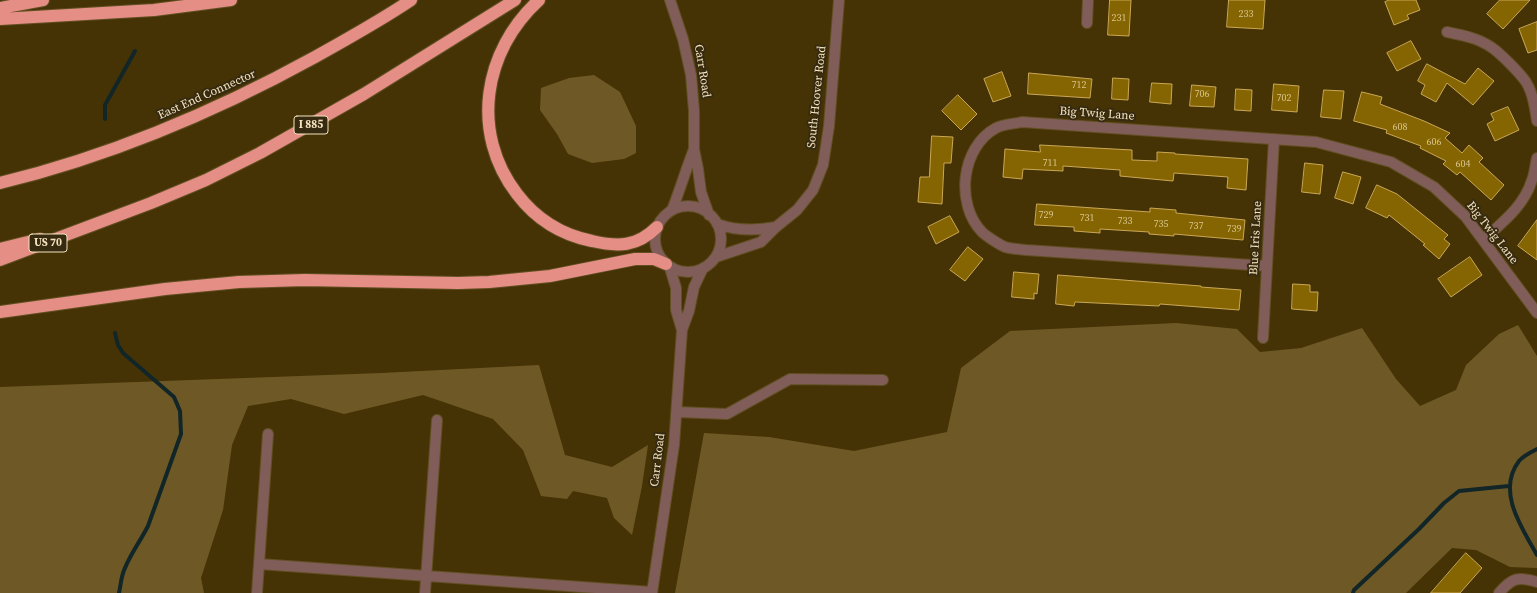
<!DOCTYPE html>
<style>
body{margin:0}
canvas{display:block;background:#453305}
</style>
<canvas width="1537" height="593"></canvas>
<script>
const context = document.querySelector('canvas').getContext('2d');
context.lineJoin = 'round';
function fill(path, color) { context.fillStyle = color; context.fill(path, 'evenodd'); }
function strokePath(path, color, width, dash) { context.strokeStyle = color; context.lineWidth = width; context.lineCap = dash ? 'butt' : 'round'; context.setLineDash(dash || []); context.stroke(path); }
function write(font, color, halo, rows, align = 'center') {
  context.font = font + ' "Source Serif 4",serif'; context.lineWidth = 4; context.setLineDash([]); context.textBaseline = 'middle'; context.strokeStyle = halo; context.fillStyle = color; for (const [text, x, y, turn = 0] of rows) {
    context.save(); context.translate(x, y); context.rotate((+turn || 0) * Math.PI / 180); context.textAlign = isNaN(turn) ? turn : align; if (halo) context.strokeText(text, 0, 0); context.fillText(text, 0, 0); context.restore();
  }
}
const green = new Path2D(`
 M594,75l26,17 16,34v27l-12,6 -32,4 -24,-9 -11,-20 -17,-24 1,-22 28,-10z
 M1176,323l61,6 23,23 41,-4 61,-20 34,51 24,27 36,-16 10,-25 33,-31 19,-9 19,31v212l-27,-1 -34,-17 -24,-2 -46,45h-731l29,-160 65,4 85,14 93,-19 14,-64 49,-37z
 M539,365l26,90 47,12 36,-22 -6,41 -10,49 -18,-17 -7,-20 -34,-7 -6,8 -26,-3 -18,-46 -30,-31 -70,-24 -79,19 -53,-15 -43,7 -16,39 -9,65 -22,68 3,15h-204v-206l382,-14z`);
const stream = new Path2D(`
 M105,119v-14l30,-54
 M115,333l3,12 5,8 51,44 6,14 1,23 -33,92c-7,14 -17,27 -23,42 -4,8 -4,16 -6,25
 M1537,449c-6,3 -14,7 -18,12 -23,30 3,67 18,94
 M1353,593l1,-3 65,-61 25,-26 15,-12 50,-5`);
const building = new Path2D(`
 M1110,0h21l-2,36 -21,-1z
 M1229,0h36l-2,29 -36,-2z
 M1390,0h26l4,10 -13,5 2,4 -15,6 -9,-23z
 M1500,0h30l-27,29 -16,-15z
 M1537,22v28l-9,3 -9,-24z
 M1411,41l10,18 -24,12 -10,-18z
 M1427,64l38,20 13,-16 16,13 -21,24 -26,-22 -11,19 -15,-8 4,-9 -7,-4z
 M1002,72l9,24 -18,6 -9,-23z
 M1029,73l63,6 -2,19 -62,-4z
 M1113,78l16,1 -1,21 -16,-1z
 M1152,83l20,1 -1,20 -21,-2z
 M1274,84l25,2 -2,26 -25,-2z
 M1192,85l24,2 -2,20 -24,-1z
 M1236,89l16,1 -1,21 -16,-1z
 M1324,90l20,1 -3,28 -20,-2z
 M1362,92l20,5 -2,7 44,17 26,12 -5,5 17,15 7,-8 14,13 -4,4 25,23 -13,15 -31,-28 -3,3 -14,-11 3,-3 -26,-13 1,-2 -35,-13 1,-3 -33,-9z
 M958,95l19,19 -16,16 -19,-19z
 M1508,107l11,23 -24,11 -8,-17 7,-4 -3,-6z
 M932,136l21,1 -2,26h-7l-2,41 -24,-2 2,-25h9z
 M1040,145l92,5v10l25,1v-9l18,1v1l73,5 -2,31 -19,-2 1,-11 -54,-4 -1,8 -53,-5v-6l-57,-4v5l-40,-2 -1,10 -19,-2 2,-28 35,3z
 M1305,163l18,2 -3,29 -18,-2z
 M1343,172l18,5 -8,27 -18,-6z
 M1377,185l20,9 51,41 -4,4 6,5 -11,15 -16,-14 2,-1 -36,-29 -2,3 -21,-10z
 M1037,204l113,8v-4l26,2v3l69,7 -2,20 -69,-6v2l-25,-2v-2l-49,-3v4l-26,-2v-4l-39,-2z
 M950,216l9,16 -23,12 -8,-17z
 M1537,220v40l-19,-14z
 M968,247l15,12 -18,22 -15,-11z
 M1470,257l12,18 -31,22 -13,-18z
 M1014,272l25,2 -2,20 -3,-1v6l-22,-2z
 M1058,275l143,11v1l40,3 -2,20 -79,-6 -1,2 -84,-4 -1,4 -18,-2z
 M1293,284l17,1v7h8l-1,19 -25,-2z
 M1466,553l16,15 -22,25h-29z`);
const minor = new Path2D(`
 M670,0l13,39 8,36 3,36v38l4,20 3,23 8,23
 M1087,23l1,-23
 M1447,32c15,3 31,6 44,15 8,5 29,26 35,35 7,11 9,26 11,39
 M655 239a33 33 0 1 1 66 0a33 33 0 1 1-66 0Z
 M672,210c8,-20 14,-41 22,-61
 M717,224c20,7 38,7 59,3
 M1483,240c20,-18 41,-34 49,-60 3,-7 3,-15 5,-22
 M716,257l45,-15 15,-15 21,-17 16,-20 10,-25 6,-39 10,-126
 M1267,266l-241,-16c-7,-1 -15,-1 -21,-3 -5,-2 -19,-11 -23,-15 -27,-28 -21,-85 14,-104 7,-4 18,-4 26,-6l294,20 75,20 43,25 31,29 72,97
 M670,268l6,20v22l6,20
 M1263,338l11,-199
 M677,412l50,2 63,-35 93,1
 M259,564l9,-130
 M257,593l2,-29 393,28
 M425,593l12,-173
 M652,593l22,-148 8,-115 7,-19 5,-24 9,-19
 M1499,593c13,-15 19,-17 38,-11`);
const highway = new Path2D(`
 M539,0c-56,51 -69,133 -22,194 19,25 45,41 75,47 26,6 45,6 65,-14
 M0,8l43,-8
 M0,19l154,-9 77,-10
 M0,183c111,-27 215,-71 315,-126 32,-18 65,-36 96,-57
 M0,249l40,-10
 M0,260l151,-57 55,-23 54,-27 104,-59 151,-94
 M0,312l165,-23 74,-7 66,-2 153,3 31,-1 61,-6 85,-17h19l12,5`);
const numberNames = [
 ["233",1246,14],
 ["231",1119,18],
 ["712",1079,85],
 ["706",1202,94],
 ["702",1284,98],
 ["608",1400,127],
 ["606",1434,142],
 ["711",1050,163],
 ["604",1463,164],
 ["729",1046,215],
 ["731",1087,218],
 ["733",1125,221],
 ["735",1161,224],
 ["737",1196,226],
 ["739",1234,229]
];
const shields = [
 [311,125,34],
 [48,243,38]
];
const shieldNames = [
 ["I 885",311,125],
 ["US 70",48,243]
];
const streetNames = [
 ["Carr Road",702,71,81],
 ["East End Connector",207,95,-24],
 ["South Hoover Road",817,97,-84],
 ["Big Twig Lane",1097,114,4],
 ["Big Twig Lane",1492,233,52],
 ["Blue Iris Lane",1256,238,-87],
 ["Carr Road",658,460,-83]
];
fill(green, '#6e5926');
strokePath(stream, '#122628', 4);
fill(building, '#856501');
strokePath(building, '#caa757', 1);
strokePath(minor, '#614f22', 12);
strokePath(highway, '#614f22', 14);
strokePath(minor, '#815d59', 10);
strokePath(highway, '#e58e85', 12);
write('10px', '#d9c48e', null, numberNames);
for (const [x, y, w] of shields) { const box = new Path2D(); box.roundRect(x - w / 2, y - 9, w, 18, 3); context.fillStyle = '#362b11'; context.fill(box); strokePath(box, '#f5e3bd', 1); }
write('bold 11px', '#f5e3bd', null, shieldNames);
write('12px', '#f5e3bd', '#362b11', streetNames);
</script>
